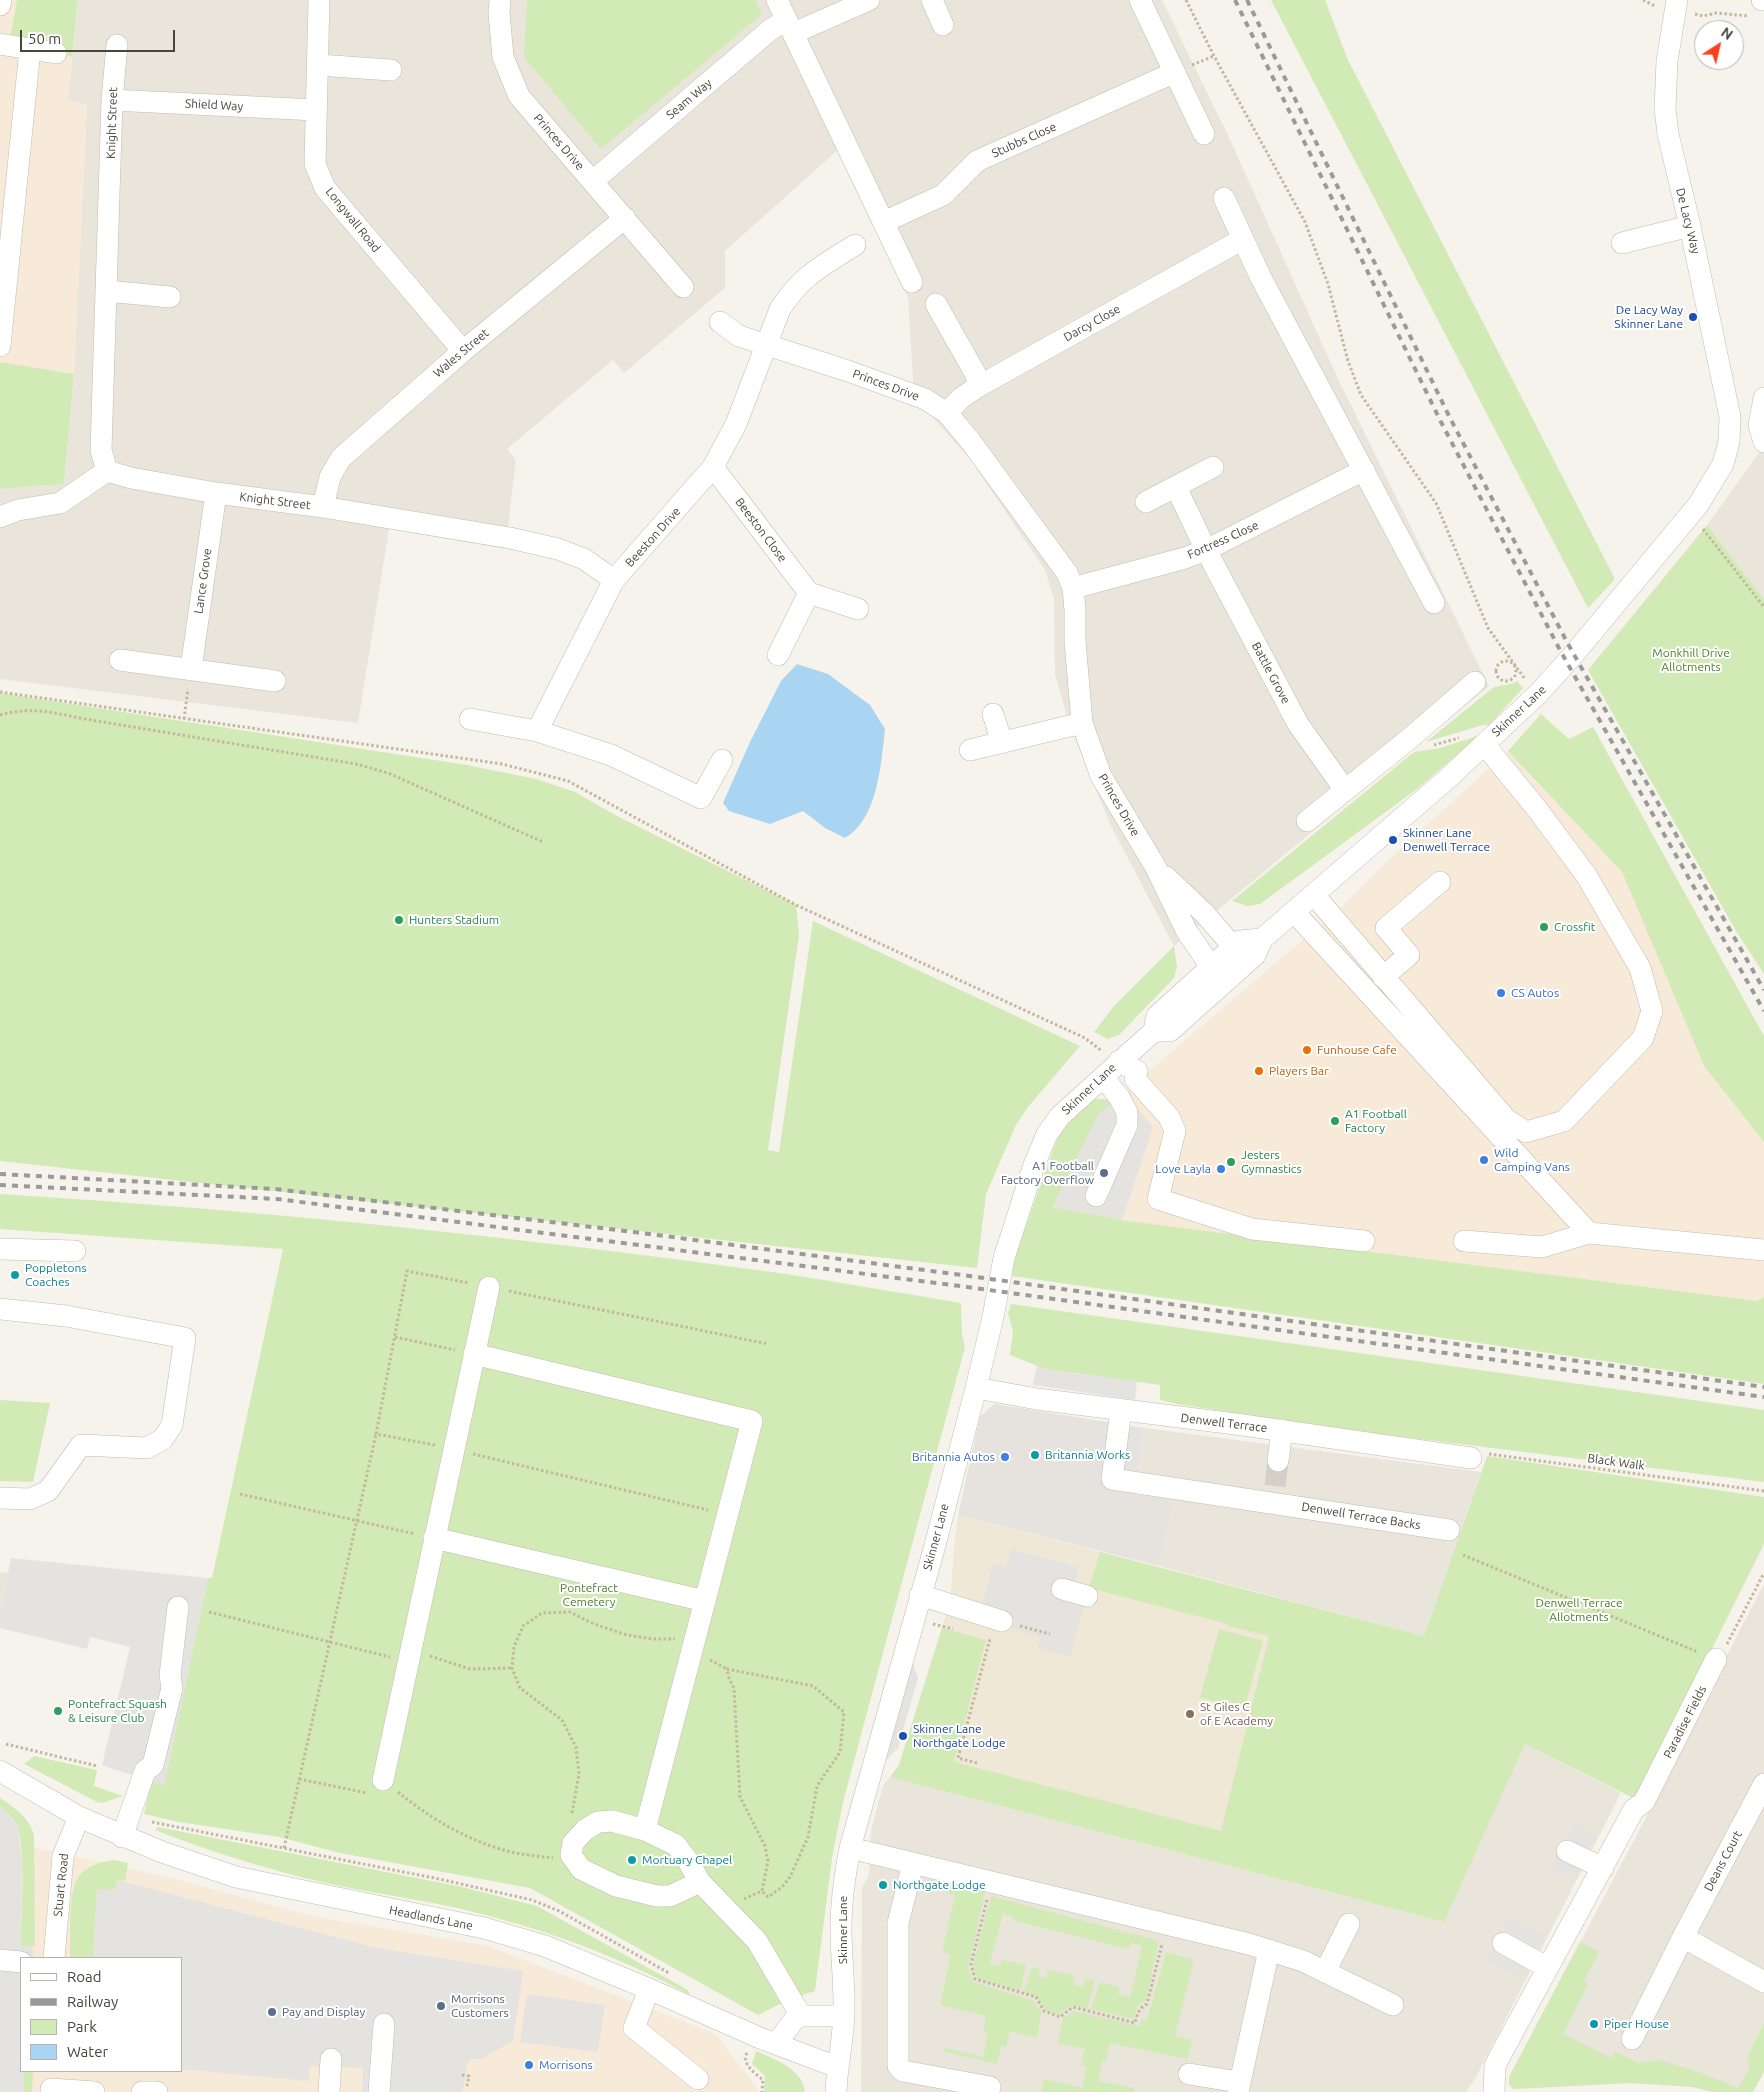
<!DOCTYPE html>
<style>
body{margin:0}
#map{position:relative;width:1764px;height:2092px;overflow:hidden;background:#f6f3ec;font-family:Ubuntu,sans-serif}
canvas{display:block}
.legend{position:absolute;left:20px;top:1957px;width:162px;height:115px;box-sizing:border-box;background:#fff;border:1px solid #b7b4b0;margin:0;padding:6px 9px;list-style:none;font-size:15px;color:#4b4439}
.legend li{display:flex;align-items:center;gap:10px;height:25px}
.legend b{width:25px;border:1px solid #b7b4b0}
.north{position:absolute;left:1694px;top:20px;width:50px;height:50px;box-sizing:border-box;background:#fff;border:1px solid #b7b4b0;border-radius:50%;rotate:35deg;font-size:14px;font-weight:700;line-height:20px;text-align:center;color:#4b4439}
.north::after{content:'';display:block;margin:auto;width:18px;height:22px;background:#fc3f1d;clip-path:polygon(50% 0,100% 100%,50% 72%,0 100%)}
.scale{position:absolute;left:20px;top:30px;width:155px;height:22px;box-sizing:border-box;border:2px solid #4b4439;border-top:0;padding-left:6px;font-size:15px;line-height:18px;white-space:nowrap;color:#4b4439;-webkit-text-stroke:4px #fff;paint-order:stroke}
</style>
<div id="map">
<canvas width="1764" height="2092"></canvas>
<ul class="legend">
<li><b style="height:6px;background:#fff"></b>Road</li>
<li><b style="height:6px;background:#9a9a9a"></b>Railway</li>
<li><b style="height:14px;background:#d2eab5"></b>Park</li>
<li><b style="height:14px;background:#a9d4f2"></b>Water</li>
</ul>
<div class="north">N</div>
<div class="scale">50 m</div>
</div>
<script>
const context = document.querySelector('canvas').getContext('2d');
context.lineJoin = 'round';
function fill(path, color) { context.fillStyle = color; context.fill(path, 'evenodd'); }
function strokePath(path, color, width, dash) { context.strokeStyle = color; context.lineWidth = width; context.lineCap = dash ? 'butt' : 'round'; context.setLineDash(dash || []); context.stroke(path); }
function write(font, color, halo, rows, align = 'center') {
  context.font = font + ' Ubuntu,sans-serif'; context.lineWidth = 4; context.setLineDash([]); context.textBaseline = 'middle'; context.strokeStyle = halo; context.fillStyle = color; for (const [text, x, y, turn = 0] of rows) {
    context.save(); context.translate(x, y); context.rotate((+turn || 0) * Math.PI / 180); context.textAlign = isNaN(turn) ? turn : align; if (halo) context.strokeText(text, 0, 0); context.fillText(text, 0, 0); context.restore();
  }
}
const residential = new Path2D(`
 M78,0h1084l70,144 106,235 151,307 -315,260 -64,-122 -40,-98 -15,-52 -1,-75 -9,-29 -75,-111 -56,-63 -6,-98 -68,-150 -115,103v37l-101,85 -11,-13 -106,89 9,11 -8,67 13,2 -3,22 -129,-22 -31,194 -358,-44v-190l64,-5 10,-110 13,-269 -19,-5z
 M1764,446v153l-57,-74z
 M1144,1428l337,44 -57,164 -265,-70 16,-67 -42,-5z
 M0,1572l8,1 -8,41z
 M1764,1584v474l-19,34h-32l-20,-5 -62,-4 -118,6 -4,-5v-7l142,-269 -3,-2z
 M1525,1744l96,49 -145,284 -10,15h-605l1,-204 7,-13 2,-45 12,-44 7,-9 553,145z`);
const commercial = new Path2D(`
 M0,0h17l-7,38 62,19 -4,43 19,5 -13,269 -74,-12z
 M1508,751l114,121 82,194 60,76v155l-7,4 -629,-80 -75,-14 46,-94 244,-207 39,-40z
 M0,1840l179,40 133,36 176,30 228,88 44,58h-760zM21,1958h160v113h-160z`);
const industrial = new Path2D(`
 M994,1404l150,24 -11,66 42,5 -16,67 -201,-51 22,-98z`);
const education = new Path2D(`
 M958,1515l466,121 20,286 -554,-145 9,-12 47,-151 5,-24 3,-43z`);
const green = new Path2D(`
 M17,0h61l-6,57 -62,-19z
 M527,0h228l7,14 -161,135 -77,-92z
 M1271,0h54l22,58 268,521 -27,29z
 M0,362l74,12 -10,110 -64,5z
 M1707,525l57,74v375l-28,-43 -148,-261z
 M1517,681l6,7 -34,37h-6l-57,17 68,-55 17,-3z
 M0,693l467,72 69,14 39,13 42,24 179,89 3,30 -31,215 11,2 34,-231 267,125 -52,61 -12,18 -30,69 -9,74 -977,-107z
 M1541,714l28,25 24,-12 171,309v106l-60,-76 -82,-194 -114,-121z
 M1480,735l-63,54 -157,115 -13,2 -15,-5 182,-149 26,-4z
 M1174,946l3,21 -3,11 -55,57 -11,4 -14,-7 20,-26z
 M1087,1099h16l12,2 -16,13 -46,93 75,14 629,80 7,-4v87l-752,-108 3,-19 39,-110 11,-24z
 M0,1194c260,16 520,43 779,79 60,9 121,20 182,30l1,32 3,12 -122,455 -11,56 -17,133 -25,8 -32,16 -228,-127 -190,-35 -61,-16 -100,-15 -35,-8 7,-33 13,4 44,-207h4l71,-329 -283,-20z
 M1011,1304l753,106v72l-432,-54 -155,-24 -17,-4v-15l-115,-16 -35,-14 3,-23 -5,-19z
 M0,1400l50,3 -17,79 -33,-1z
 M1487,1456l277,41v47l-127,256 -112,-56 -81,178 -554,-145 9,-12 43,-137 44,12 -32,122 267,69 48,-195 -41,-10v-2l-139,-36 11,-36 324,84z
 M1219,1629l44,12 -19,69 -44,-13z
 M34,1756l63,14 -3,16 29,10 -21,7 -5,-1 -73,-38z
 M0,1798c15,10 29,19 34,37l1,111 -14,1c0,-25 6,-106 -5,-124 -4,-6 -11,-11 -16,-17z
 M158,1827l304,60 75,19 151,84 2,5c-63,-34 -128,-60 -197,-78 -56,-16 -115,-22 -171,-35 -57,-13 -113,-31 -167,-52z
 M114,1860l14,3 -3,18 -8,-1 -2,10 -18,-1 -4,69h-23c1,-20 -3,-66 9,-82 8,-11 23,-14 35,-16z
 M950,1883l35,9 -17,76 5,14 61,19 7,12 -4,25 -27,-7 -4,16 -5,-1 -4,18 -53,-12 1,-4 38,9 5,-23 -5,-2 3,-16 -46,-11 11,-51 -9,-2 13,-57 -7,-2z
 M991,1896l168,45 -13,59 -8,6 -5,13 -42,-10 9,-27 19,5 -1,7 12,3 12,-51 -11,-3 -2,6 -117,-29 1,-4 -10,-2 -13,50 10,2 2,-6 24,5 -6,26 -43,-12 -4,-14z
 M1580,1942l19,10 -15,29 4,3 -25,50 48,24 4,-7 23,12 22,-3 44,14 34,14 12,-21 -3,-10 17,-34v49l-11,20h-40l-20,-5 -62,-4 -118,6 -4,-5v-7z
 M1166,1952l28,8 -19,76 17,4 -4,19 -78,-16 -4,18h-4l-4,20 36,7v4h-93l3,-13 38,9 5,-22 -6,-1 4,-16 -27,-6 5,-24 10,-8 66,15 2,-7 6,2z
 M1032,1967l8,2 -2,8 8,1 2,-8 27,6 -2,8 10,3 2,-8 10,2 -8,28 -15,-4 -14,10 -13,-5 -8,-13 -13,-5z
 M756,2051c18,8 47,18 49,41h-41l1,-16 -13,-12z
 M24,2071h9l-1,21h-8z`);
const parking = new Path2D(`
 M1124,1094l29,33 -31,93 -69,-13 46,-94z
 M1037,1365l8,4 92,12 -2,19 -102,-15z
 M1102,1423l42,5 -11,66 -41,-7z
 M1011,1549l67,18 -4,17 15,4 -19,69 -32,-9 3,-11 -62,-18 14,-55 13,4z
 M11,1558l197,20 -44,208 -62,-21 28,-118 -40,-10 -3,12 -87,-21v-14z
 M912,1660l6,18 -20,70 -14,14z
 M0,1806l16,17 3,7 3,32 -1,84 12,1v11h-12v113h3v21h-24z
 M1574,1823l22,12 -23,44 -22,-11z
 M117,1880l260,68 146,23 -10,70 -34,19 -7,-2 -5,6 -4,28h-101l1,-24 -53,-2 -1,15 -128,-12v-111h-88l4,-69 18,1z
 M1511,1916l34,18 -24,45 -35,-18z
 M527,1994l78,11 -7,47 -78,-10z`);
const water = new Path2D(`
 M797,664l31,10 42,31 15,24c-4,34 -7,90 -40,109l-20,-10 -22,-17 -33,13 -41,-13 -6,-8 27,-61 31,-61z`);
const minorTunnel = new Path2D(`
 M1275,1486l3,-25`);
const path = new Path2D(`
 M1186,0l28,56 91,166 23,62 20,77 13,34 75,108 52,125 37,51
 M1643,0l12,6
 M1695,14l8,2 13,-3 33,3
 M1192,65l22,-9
 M1703,529l61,78
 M1496 671a10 10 0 1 1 20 0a10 10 0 1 1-20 0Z
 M0,692l502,72 66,17 228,124 289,133 17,13
 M0,715c31,-9 54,-2 85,4l271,45 32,9 155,69
 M184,719l4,-30
 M1434,745l25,-7
 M509,1291l259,53
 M395,1337l60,13
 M435,1445l-59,-11 31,-163 62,12
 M473,1454l235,56
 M1489,1454l275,37
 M240,1494l175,40
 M1463,1555l235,97
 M209,1612l181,45
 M933,1624l20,5
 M1020,1626l30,8
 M1727,1644l37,-71
 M430,1656l40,13 42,-1
 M710,1660l17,9
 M6,1744l91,22
 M977,1763l-19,-5 32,-119
 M299,1779l68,14
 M398,1792c32,26 68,48 109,59 15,4 31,5 46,7
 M572,1813l7,-39 -3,-27 -14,-27 -42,-32 -8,-20 2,-21 9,-21 19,-13 28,-1 24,12 33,11 26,4h22
 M152,1822l287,57 93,21 27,11 110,62
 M284,1848l92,-414
 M744,1899l18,-8 6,-30 -3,-15 -25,-49 -6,-109 -5,-10 -2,-9 86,17 31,26 -4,40 -23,34 -9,51 -18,40 -8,10 -14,10 -6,-6
 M987,1900l-16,64 4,15 61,18 8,14 16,6 13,-10 62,16c2,-9 4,-15 12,-19l15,-60
 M747,2053c-6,11 8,20 16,27l-1,12
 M462,2075l7,1 -2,10`);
const minor = new Path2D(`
 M319,0l-4,164 10,24 138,163
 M500,0l-1,13 4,44 16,39 164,191
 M777,0l135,282
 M932,0l11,25
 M1140,0l64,134
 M1762,0h2
 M0,5l1,-5
 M794,33l75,-33
 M0,44l56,9
 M318,65l73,5
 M112,100l204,10
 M593,181l177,-151 16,-10
 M1224,198l37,80 173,325
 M884,222l59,-27 34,-34 196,-88
 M1622,243l68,-17
 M106,291l64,6
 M936,304l39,69 4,13
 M720,322l19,14 109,35 77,28 22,14 24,29 96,131 6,15 2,22v31l7,82 19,53 54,90 31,64 25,37 12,8
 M0,346l30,-297
 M1764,398l-5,27 5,17
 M947,413l14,-15 18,-12 264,-147
 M713,467l96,126 -31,62
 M107,471l24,7 85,15 107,14 187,31 48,11 26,10 30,21
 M107,471l-6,-21 11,-350 5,-55
 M1176,487l30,63 92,174 47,66
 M1146,502l67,-35
 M323,507l7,-30 11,-19 122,-107 162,-133
 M0,517l18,-7 42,-7 47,-32
 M1073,588l112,-30 21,-8 158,-80
 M809,593l49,16
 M120,660l155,21
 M191,669l25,-176
 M993,714l9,29
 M470,719l67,12 74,24 90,43 21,-38
 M537,731l77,-151 99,-113 23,-43 44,-115c22,-34 42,-43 75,-64
 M970,750l112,-27
 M1307,821l102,-82 66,-57
 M1166,877l39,37 38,44
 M1314,895l192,224 20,13 38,-11 79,-83 9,-27 -12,-43 -54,-93 -49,-66 -53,-65
 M1294,912l295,321 -47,14 -78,-6
 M1383,977l26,-22 -23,-27 54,-46
 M1154,1031h16l85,-76 7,-16 184,-159 92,-86 36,-40 124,-149 25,-41 6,-22 1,-25 -40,-191 -22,-92 -3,-25 2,-48 10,-61
 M1119,1061l18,10 -2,8 34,38 6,14 -17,68 94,30 112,12
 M1096,1196l31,-71v-13l-8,-15 -16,-20
 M1589,1233l175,17
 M0,1249l75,2
 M0,1309l66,7 119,22 -13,87 -9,14 -16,9 -66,-3 -33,46 -18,8 -30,-1
 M474,1354l278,67 -107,409 31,15 12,16 12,21 57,59 44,75
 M976,1388l61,11 206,26 228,33
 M1121,1410l-9,69 337,51
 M1278,1461l4,-31
 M434,1538l271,63
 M1062,1589l25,7
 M920,1595l82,26
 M0,1771l79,46 83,35 74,25 248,51 61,18 104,43 111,49 77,29
 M383,1780l106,-493
 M645,1830l-33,-9 -14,1 -13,8 -12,13 -2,12 10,14 35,17 41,10h13l30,-14
 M122,1837l23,-66 8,-6 19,-77 -2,-13 8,-68
 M850,1848l399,96 54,17 90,44
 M1567,1851l36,17
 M913,1864l-15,59v143l5,5 87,16
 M1683,1937l81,45
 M1503,1943l45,25
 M54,1958l9,-102 16,-39
 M0,1960l21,2
 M1325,1972l24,-48
 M649,1989l-15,39 64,51
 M1632,2039l51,-102 81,-153
 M776,2044l18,-24 7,-4h43
 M1189,2074l50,8
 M51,2089l43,3
 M142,2092h15
 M329,2092l2,-33
 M379,2092l5,-68
 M836,2092c1,-30 9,-58 8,-88 0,-25 -3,-51 -3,-76 0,-27 4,-54 9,-80l84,-299 42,-161 17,-71 11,-59 30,-93 13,-31 13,-18 94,-85 3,-15 83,-75 22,-2
 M1238,2092l31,-142
 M1494,2092l1,-26 6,-12 133,-245 10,-7 72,-143`);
const rail = new Path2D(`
 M1235,0l206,422 120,230 203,359
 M1247,0l202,416 119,228 196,346
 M0,1174l275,15 359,43 328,43 802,112
 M0,1185l277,14 683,87 804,111`);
const markers = [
 [1693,317,5,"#1a4fb4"],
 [1393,840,5,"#1a4fb4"],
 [399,920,5,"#2e9e5b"],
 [1544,927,5,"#2e9e5b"],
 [1501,993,5,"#3f7fe0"],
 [1307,1050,5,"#e8710a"],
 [1259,1071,5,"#e8710a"],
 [1335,1121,5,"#2e9e5b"],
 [1484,1160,5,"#3f7fe0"],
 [1231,1162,5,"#2e9e5b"],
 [1221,1169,5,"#3f7fe0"],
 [1104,1173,5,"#5c6f8a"],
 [15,1275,5,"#0f9aa8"],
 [1035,1455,5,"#0f9aa8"],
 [1005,1457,5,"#3f7fe0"],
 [58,1711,5,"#2e9e5b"],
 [1190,1714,5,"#8d6e63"],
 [903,1736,5,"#1a4fb4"],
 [632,1860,5,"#0f9aa8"],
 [883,1885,5,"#0f9aa8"],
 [441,2006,5,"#5c6f8a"],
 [272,2012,5,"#5c6f8a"],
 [1594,2024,5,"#0f9aa8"],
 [529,2065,5,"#3f7fe0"]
];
const streetNames = [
 ["Seam Way",689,99,-40],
 ["Shield Way",214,105,3],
 ["Knight Street",112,123,-88],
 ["Stubbs Close",1024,140,-24],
 ["Princes Drive",559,142,49],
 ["Longwall Road",353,220,51],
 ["De Lacy Way",1688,221,76],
 ["Darcy Close",1092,323,-29],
 ["Wales Street",461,353,-40],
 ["Princes Drive",886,385,20],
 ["Knight Street",275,501,7],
 ["Beeston Close",761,530,53],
 ["Beeston Drive",653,537,-48],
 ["Fortress Close",1223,540,-24],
 ["Lance Grove",203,581,-82],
 ["Battle Grove",1271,673,62],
 ["Skinner Lane",1519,711,-43],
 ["Princes Drive",1119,805,60],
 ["Skinner Lane",1089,1089,-43],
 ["Denwell Terrace",1224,1423,7],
 ["Black Walk",1616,1462,8],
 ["Denwell Terrace Backs",1361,1516,9],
 ["Skinner Lane",936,1537,-75],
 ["Paradise Fields",1685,1722,-63],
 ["Deans Court",1723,1861,-62],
 ["Stuart Road",61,1885,-84],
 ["Headlands Lane",431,1918,11],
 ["Skinner Lane",843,1930,-90]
];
const transitNames = [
 ["De Lacy Way",1683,310,"right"],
 ["Skinner Lane",1683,324,"right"],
 ["Skinner Lane",1403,833],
 ["Denwell Terrace",1403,847],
 ["Skinner Lane",913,1729],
 ["Northgate Lodge",913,1743]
];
const parkNames = [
 ["Monkhill Drive",1691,653],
 ["Allotments",1691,667],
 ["Pontefract",589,1588],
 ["Cemetery",589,1602],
 ["Denwell Terrace",1579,1603],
 ["Allotments",1579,1617]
];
const leisureNames = [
 ["Hunters Stadium",409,920],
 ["Crossfit",1554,927],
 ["A1 Football",1345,1114],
 ["Factory",1345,1128],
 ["Jesters",1241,1155],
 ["Gymnastics",1241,1169],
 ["Pontefract Squash",68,1704],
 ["& Leisure Club",68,1718]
];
const shopNames = [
 ["CS Autos",1511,993],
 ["Wild",1494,1153],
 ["Camping Vans",1494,1167],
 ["Love Layla",1211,1169,"right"],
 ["Britannia Autos",995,1457,"right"],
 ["Morrisons",539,2065]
];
const foodNames = [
 ["Funhouse Cafe",1317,1050],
 ["Players Bar",1269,1071]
];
const serviceNames = [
 ["A1 Football",1094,1166,"right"],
 ["Factory Overflow",1094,1180,"right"],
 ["Morrisons",451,1999],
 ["Customers",451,2013],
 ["Pay and Display",282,2012]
];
const cultureNames = [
 ["Poppletons",25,1268],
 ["Coaches",25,1282],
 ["Britannia Works",1045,1455],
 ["Mortuary Chapel",642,1860],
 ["Northgate Lodge",893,1885],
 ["Piper House",1604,2024]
];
const educationNames = [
 ["St Giles C",1200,1707],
 ["of E Academy",1200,1721]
];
fill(residential, '#eae5da');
fill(commercial, '#f7ead8');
fill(industrial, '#e6e2dd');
fill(education, '#efe8d6');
fill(green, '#d2eab5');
fill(parking, '#e5e3e0');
fill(water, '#a9d4f2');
strokePath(minorTunnel, '#d4d0c8', 21, [21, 11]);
strokePath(minor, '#c2bbae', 22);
strokePath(path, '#c4b79f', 3, [2.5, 2.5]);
strokePath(minor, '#fff', 21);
strokePath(rail, '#9a9a9a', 4, [6, 6]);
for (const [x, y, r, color] of markers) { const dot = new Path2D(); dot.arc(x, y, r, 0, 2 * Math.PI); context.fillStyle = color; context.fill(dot); strokePath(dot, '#fff', 2); }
write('12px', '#4b4439', '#fff', streetNames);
write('12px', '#164399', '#fff', transitNames, 'left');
write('12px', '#4a7f2a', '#fff', parkNames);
write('12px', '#27864d', '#fff', leisureNames, 'left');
write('12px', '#366cbe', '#fff', shopNames, 'left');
write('12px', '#c56008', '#fff', foodNames, 'left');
write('12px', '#4e5e75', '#fff', serviceNames, 'left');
write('12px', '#0d838f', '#fff', cultureNames, 'left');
write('12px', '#785e54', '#fff', educationNames, 'left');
</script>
